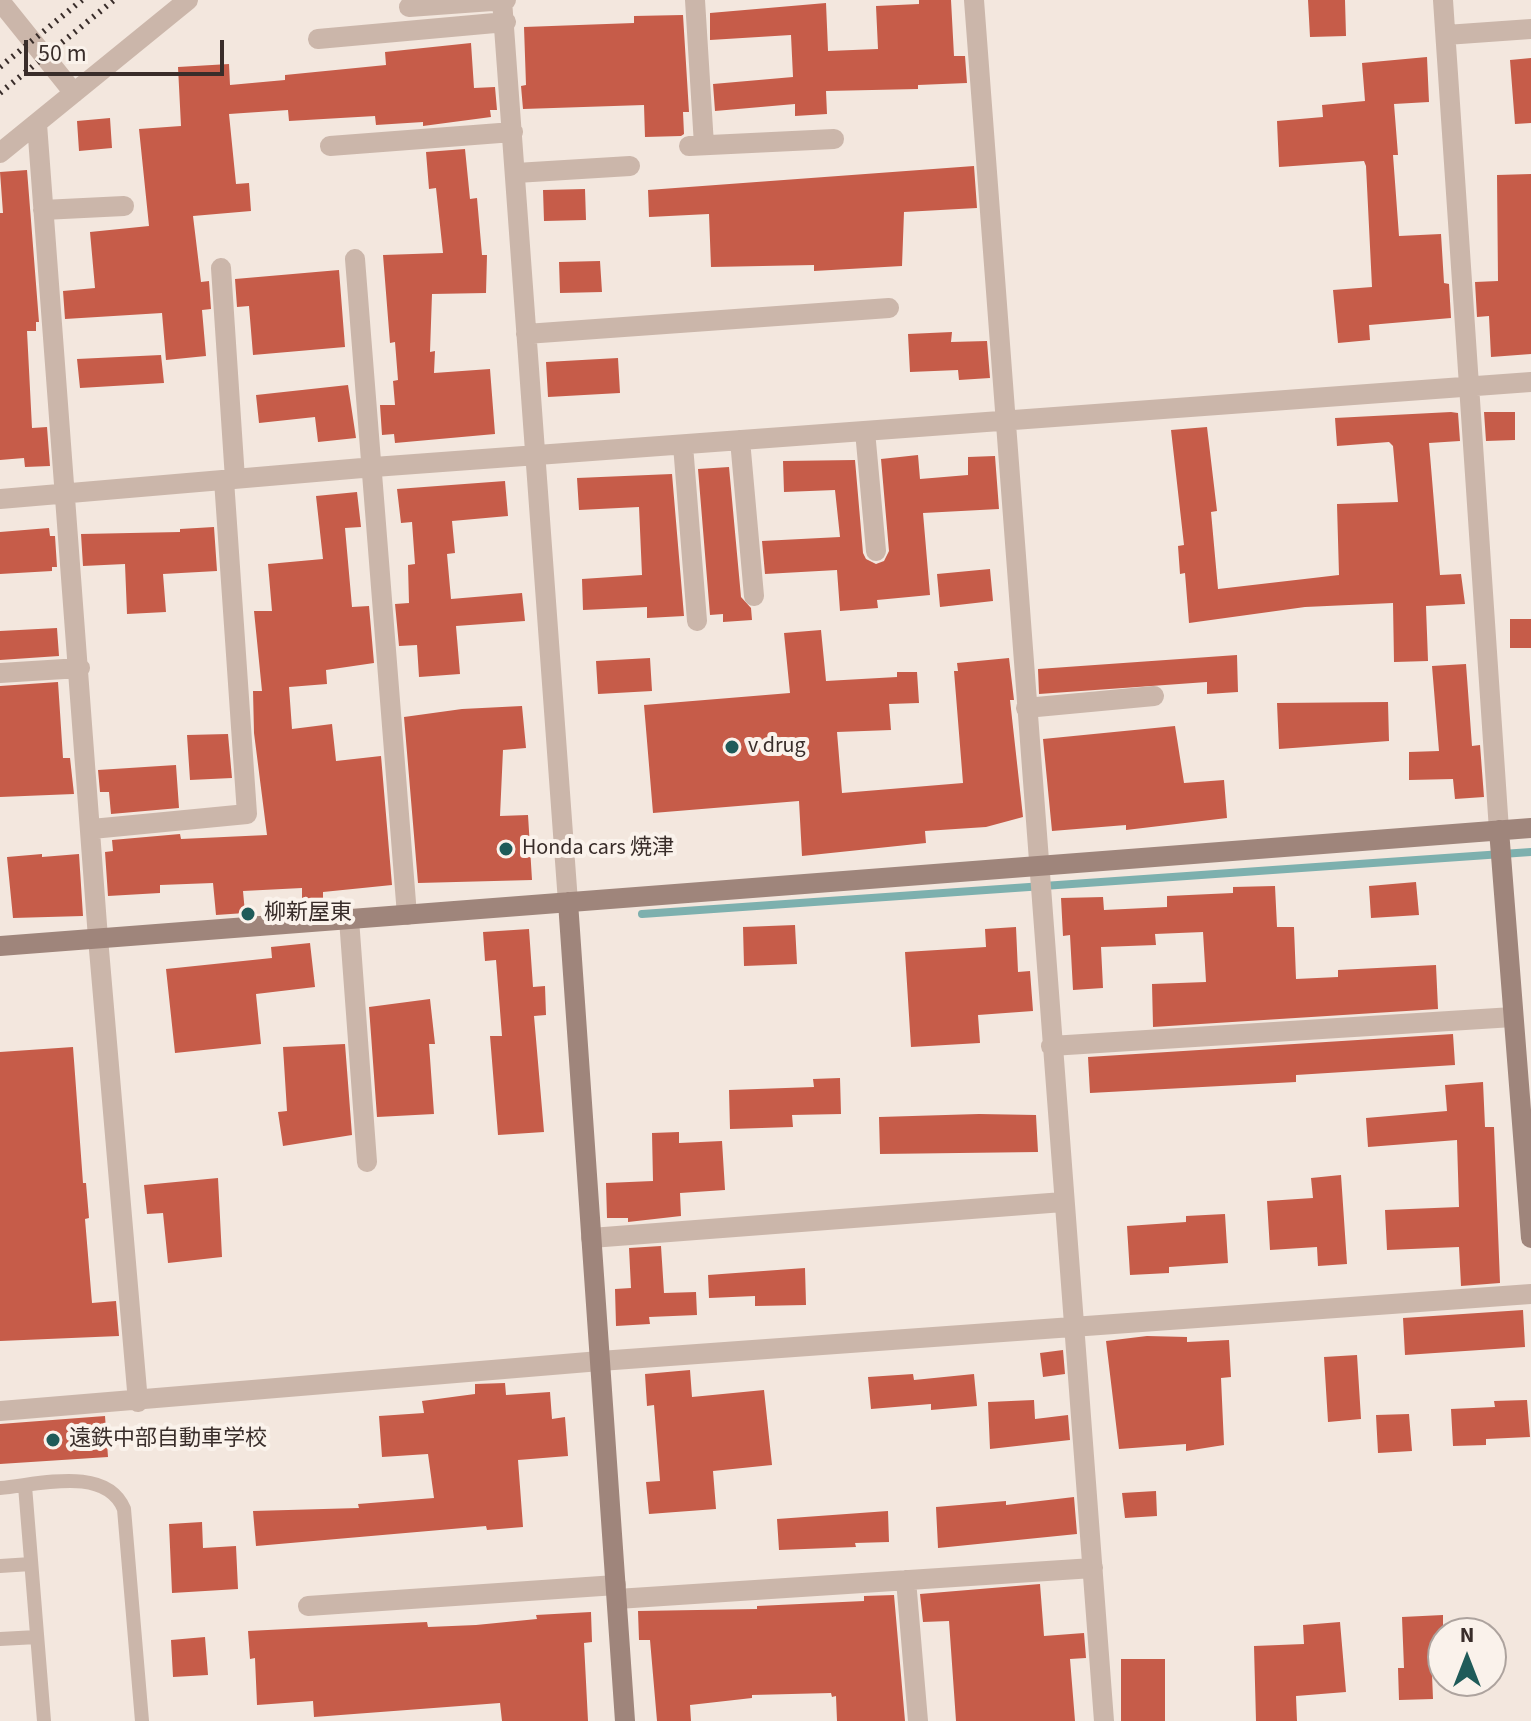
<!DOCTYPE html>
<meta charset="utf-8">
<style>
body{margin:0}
#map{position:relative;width:1531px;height:1721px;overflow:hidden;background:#f3e7de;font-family:"Source Sans 3",sans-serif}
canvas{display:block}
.north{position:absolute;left:1427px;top:1617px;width:80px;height:80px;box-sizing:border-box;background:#faf2eb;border:2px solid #ada39e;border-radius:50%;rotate:0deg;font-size:22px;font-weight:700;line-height:32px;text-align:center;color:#392d2a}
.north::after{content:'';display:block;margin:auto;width:28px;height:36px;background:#1f5b59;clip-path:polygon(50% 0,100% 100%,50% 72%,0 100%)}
.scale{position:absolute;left:24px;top:40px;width:200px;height:36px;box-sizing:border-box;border:4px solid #392d2a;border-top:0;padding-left:10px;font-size:24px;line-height:28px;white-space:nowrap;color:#392d2a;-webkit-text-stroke:6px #faf2eb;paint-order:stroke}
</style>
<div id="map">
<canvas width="1531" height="1721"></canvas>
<div class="north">N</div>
<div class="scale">50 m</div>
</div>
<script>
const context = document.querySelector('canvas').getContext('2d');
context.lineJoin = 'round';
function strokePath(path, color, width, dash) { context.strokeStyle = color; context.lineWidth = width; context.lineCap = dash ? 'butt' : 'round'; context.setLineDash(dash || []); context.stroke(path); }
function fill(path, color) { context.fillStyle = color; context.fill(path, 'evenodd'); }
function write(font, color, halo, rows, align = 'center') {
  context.font = font + ' "Source Sans 3","Noto Sans JP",sans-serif'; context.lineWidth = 8; context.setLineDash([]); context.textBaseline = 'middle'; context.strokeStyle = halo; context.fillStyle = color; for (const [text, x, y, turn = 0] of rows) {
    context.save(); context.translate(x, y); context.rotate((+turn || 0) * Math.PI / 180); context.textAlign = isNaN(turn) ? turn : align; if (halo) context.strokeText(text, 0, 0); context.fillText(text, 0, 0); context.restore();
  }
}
const stream = new Path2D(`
 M642,914l889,-62`);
const building = new Path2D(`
 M919,0h32l3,56h11l2,27 -49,2v4l-92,2 1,23 -32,2v-12l-80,7 -2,-27 80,-7 -2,-42 -81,5v-27l116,-10 2,48 50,-2 -2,-43 43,-2z
 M1308,0h37l1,36 -36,1z
 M683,15l6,97h-6l1,22 -3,2 -36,1 -1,-32 -121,4 -2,-23 5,-1 -2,-58 110,-4v-7z
 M471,43l3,45 21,-1 2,23h-7l1,7 -68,9v-4l-47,3 -1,-9 -86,5 -1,-11 -59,4 7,70 13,-1 2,28 -58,5 8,66 8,-1 2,28 -9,1 4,46 -40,4 -4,-47 -97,6 -2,-28 32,-3 -5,-56 59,-6 -10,-97 42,-3 -3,-59 51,-3 1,21 55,-5v-5l101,-10 -1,-13z
 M1427,57l2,45 -35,2 4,51h-5l6,81 42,-2 3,49 5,1 2,34 -82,7 1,15 -32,3 -5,-53 39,-3 -6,-121 -2,-5 -85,6 -2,-46 46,-4 -1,-12 43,-4 -3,-38z
 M1531,58v65l-16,1 -5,-64z
 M110,118l2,30 -33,3 -2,-30z
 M465,149l5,50 7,-1 5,57h5l-1,38 -54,1 -2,58 5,-1 -1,22 56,-4 5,65 -100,9 -1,-9 -12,1 -2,-30h15l-2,-24 5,-1 -3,-38 -5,1 -7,-88 60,-2 -7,-65 -7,1 -3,-37z
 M974,166l3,42 -73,4 -2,54 -88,5v-6l-103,2 -2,-53 -60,3 -1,-27z
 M27,170l12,152h-3v9h-9l5,97 15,-1 3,39 -25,1 -1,-9 -24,2v-247h3l-3,-41z
 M1531,174v180l-40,3 -2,-41 -12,1 -2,-35 23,-1 -1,-106z
 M585,189l1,31 -42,1 -1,-31z
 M600,261l2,31 -42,1 -1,-31z
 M339,270l6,77 -92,8 -4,-49 -12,1 -2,-28z
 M952,332l-1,10 36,-1 3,37 -31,2 -1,-10 -48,2 -2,-38z
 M161,355l3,28 -84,5 -3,-29z
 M618,358l2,35 -72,4 -2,-35z
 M348,385l8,53 -38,4 -3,-25 -56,6 -3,-28z
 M1451,412l7,1 2,28 -31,2 11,132 21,-1 4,30 -39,2 2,55 -34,1 -1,-59 -88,4 -116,16 -4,-50 -5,1 -2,-28 6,-1 -13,-115 36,-3 10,84 -6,1 7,77 121,-14 -2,-71 61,-2 -5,-56 -4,-4 -52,4 -2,-28z
 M1484,412h31v28l-29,1z
 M918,455l2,24 48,-4v-18l27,-1 4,53 -76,4 7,82 -53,5 1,8 -38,3 -3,-41 -72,4 -3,-33 78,-4 -5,-47 -51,2 -1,-31 72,-1 8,93 3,6 10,5 8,-3 5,-10 -8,-92z
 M729,467l12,130 10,11 1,12 -29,2v-8l-13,1 -12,-146z
 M672,474l12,142 -37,2v-11l-64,3 -1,-31 60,-4 -3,-68 -60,3 -2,-32z
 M505,481l3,35 -56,5 3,32 -8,1 4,45 71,-6 3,28 -69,5 4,48 -41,3 -2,-32 -18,1 -4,-42 14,-1 -1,-38 7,-1 -3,-42 -11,1 -4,-34z
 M357,492l4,35 -16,1 7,79 17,-1 5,57 -48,7 1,14 -38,3 3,42 40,-5 4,37 45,-5 11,129 -69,7v11h-21v-15l-59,3 2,22 -29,2 -3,-32 -53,2v8l-52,3 -3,-44 8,-1 -1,-11 68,-6 1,5 86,-4 -13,-102 -1,-42h9l-8,-80h18l-4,-47 55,-5 -7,-63z
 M214,527l3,44 -54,3 3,38 -39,2 -2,-50 -42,2 -2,-32 99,-2v-3z
 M49,528l1,8h5l2,31h-5v4l-52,3v-42z
 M990,569l3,32 -53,6 -3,-33z
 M1510,619h21v29h-21z
 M57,628l2,28 -59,4v-29z
 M821,630l5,51 71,-4v-5h20l2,31 -30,1 2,26 -54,2 5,61 121,-10 -9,-112h4l-1,-8 52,-5 5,42h-4l13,117 -37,10 -61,4 1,12 -124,13 -3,-55 -146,12 -9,-108 146,-12 -6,-60z
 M1237,655l1,37 -31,2v-12l-168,12 -1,-25z
 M650,658l2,33 -54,3 -2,-33z
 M1466,664l6,82 8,-1 4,52 -29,2 -2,-20 -44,1v-28l30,-1 -7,-85z
 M58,682l5,76h7l4,36 -74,3v-111z
 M1388,702l1,39 -110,8 -2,-46z
 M522,706l4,42 -23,2 -3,66 28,-1 4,65 -114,3 -14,-166 58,-8z
 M1175,726l9,57 40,-3 3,38 -101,12v-5l-74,6 -9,-92z
 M228,734l4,44 -42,2 -3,-45z
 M176,765l3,43 -68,6 -2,-22h-9l-2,-22z
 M42,854v3l37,-3 4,62 -70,2 -6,-61z
 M1416,882l3,33 -48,3 -2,-32z
 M1275,886l2,41h17l2,52 42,-2v-7l98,-5 2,44 -285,18 -1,-43 54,-2 -3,-50 -48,2 1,11 -55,2 2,41 -30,2 -3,-55 -7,1 -2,-38 42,-1 1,13 63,-3v-11l66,-3v-6z
 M795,925l2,39 -53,2 -1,-39z
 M1016,927l2,45 12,-1 3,40 -55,4 2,28 -69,4 -6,-95 81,-5 -1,-18z
 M529,929l4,58 12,-1 1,29 -12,1 10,116 -46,3 -8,-99h12l-6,-76 -11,1 -2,-29z
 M310,943l5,44 -59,7 5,50 -86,9 -9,-84 106,-11 -1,-11z
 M430,999l5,45h-6l5,70 -57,3 -8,-110z
 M1453,1034l2,31 -159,10v7l-206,11 -2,-36z
 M345,1044l7,91 -69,11 -5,-34 9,-1 -4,-64z
 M73,1047l10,136h3l3,35 -4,1 7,84 24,-2 3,35 -119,5v-289z
 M840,1078l1,36 -49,1 1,12 -63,2 -1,-39 85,-3 -1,-8z
 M1483,1082l2,45h9l6,156 -39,3 -2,-39 -72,3 -2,-40 74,-3 -2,-67 -89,7 -2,-29 81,-7 -2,-26z
 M979,1114l57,1 2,37 -158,2 -1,-37z
 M679,1132v11l43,-2 3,49 -45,3 1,23 -53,6v-4h-21l-1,-35 47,-2 -1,-48z
 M1341,1175l6,89 -29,2 -1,-19 -47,3 -3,-49 46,-3 -2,-20z
 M218,1178l4,79 -54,6 -5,-50 -16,1 -3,-29z
 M1225,1214l3,49 -59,4v6l-39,2 -3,-49 59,-4v-6z
 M661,1246l3,47 32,-1 1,23 -48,2 1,7 -34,2 -1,-37 16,-1 -2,-40z
 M805,1268l1,37 -51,1v-10l-46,2 -1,-23z
 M1523,1310l2,37 -120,8 -2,-37z
 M1147,1336l40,1v5l42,-2 2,37 -10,1 3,67 -38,6v-7l-67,5 -13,-108z
 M1063,1350l2,24 -22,3 -3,-24z
 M1357,1355l4,64 -33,3 -4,-65z
 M690,1370l2,27 72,-7 8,75 -59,6 3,38 -67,5 -3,-32 14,-1 -6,-76 -7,1 -2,-32z
 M913,1374l1,6 60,-6 3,32 -46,4v-6l-60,5 -3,-32z
 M505,1383l1,12 44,-3 2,27 13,-2 3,39 -50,4 5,67 -36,3 -1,-4 -230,20 -3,-35 106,-3 -1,-4 76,-6 -6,-44 -46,3 -3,-41 45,-3 -2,-12 53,-7v-10z
 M1034,1400l1,19 33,-4 2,25 -80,9 -2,-47z
 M1527,1400l3,37 -44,2v6l-33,1 -2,-37 44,-2 -1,-6z
 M1409,1414l3,37 -34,2 -2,-38z
 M105,1416l3,41 -108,7v-40z
 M1156,1491l1,25 -32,2 -3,-25z
 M1074,1497l3,37 -139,14 -2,-41 70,-6v4z
 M888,1511l1,31 -34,1 1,4 -77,3 -2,-31z
 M202,1522l1,26 33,-2 2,43 -66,4 -3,-69z
 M1040,1584l4,52 40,-3 2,25 -16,1 5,62h-119l-7,-100 -26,1 -3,-28z
 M894,1595l11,126h-68l-1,-25 -4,1 -1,-4 -79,2v3l-62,7 1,16h-34l-7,-81h-11l-1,-29 119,-2v-3l107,-5v-5z
 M591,1612l1,30 -8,1 4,78h-86l-2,-18 -186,14 -1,-16 -56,4 -2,-47 -5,1 -2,-28 179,-9 1,5 48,-2 61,-6 -1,-4z
 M1443,1615v34l-12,1 2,49 -34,1 -1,-32h6l-2,-51z
 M1340,1622l6,70 -50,4 1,25h-41l-2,-75 50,-2 -1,-19z
 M205,1637l3,38 -35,2 -2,-37z
 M1121,1659h44v62h-44z`);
const lane = new Path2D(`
 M25,1486l19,235
 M0,1488c38,-3 106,-23 124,21l18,212
 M0,1566l31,-2
 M0,1639l37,-2`);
const street = new Path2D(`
 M502,0l66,902
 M695,0l9,145
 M974,0l130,1721
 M1443,0l56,830
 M0,1l74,92
 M409,7l97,-7
 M1446,35l85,-6
 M318,39l188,-17
 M37,124l61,814 40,464
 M330,146l183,-14
 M689,146l145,-7
 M0,153l188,-153
 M516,173l114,-7
 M43,210l81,-4
 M355,259l52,656
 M221,268l14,211
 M526,334l363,-26
 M865,431l11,120
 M740,440l14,156
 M683,445l14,176
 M0,499l374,-32 1157,-85
 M0,673l80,-5
 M1026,708l128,-12
 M92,829l155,-15 -23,-334
 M349,919l18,243
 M1051,1046l462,-29
 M591,1238l472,-36
 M0,1411l600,-50 931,-67
 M906,1580l12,141
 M617,1599l476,-31
 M308,1606l308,-21`);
const secondary = new Path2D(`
 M1499,830l32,408
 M568,902l57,819
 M0,946l1531,-118`);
const rail = new Path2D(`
 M0,67l82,-67
 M0,93l114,-93`);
const markers = [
 [732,747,8,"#1f5b59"],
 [506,849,8,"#1f5b59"],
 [248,914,8,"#1f5b59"],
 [53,1440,8,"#1f5b59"]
];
const poiNames = [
 ["v drug",748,747],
 ["Honda cars 焼津",522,849],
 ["柳新屋東",264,914],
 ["遠鉄中部自動車学校",69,1440]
];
strokePath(stream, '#7db0ae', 8);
fill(building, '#c65c49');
strokePath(lane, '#cbb6aa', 14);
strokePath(street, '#cbb6aa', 20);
strokePath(secondary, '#9f857b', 20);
strokePath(rail, '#392d2a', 6, [2, 6]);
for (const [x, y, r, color] of markers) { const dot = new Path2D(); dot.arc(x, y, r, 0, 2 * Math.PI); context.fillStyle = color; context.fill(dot); strokePath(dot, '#faf2eb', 3); }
write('22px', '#392d2a', '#faf2eb', poiNames, 'left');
</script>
